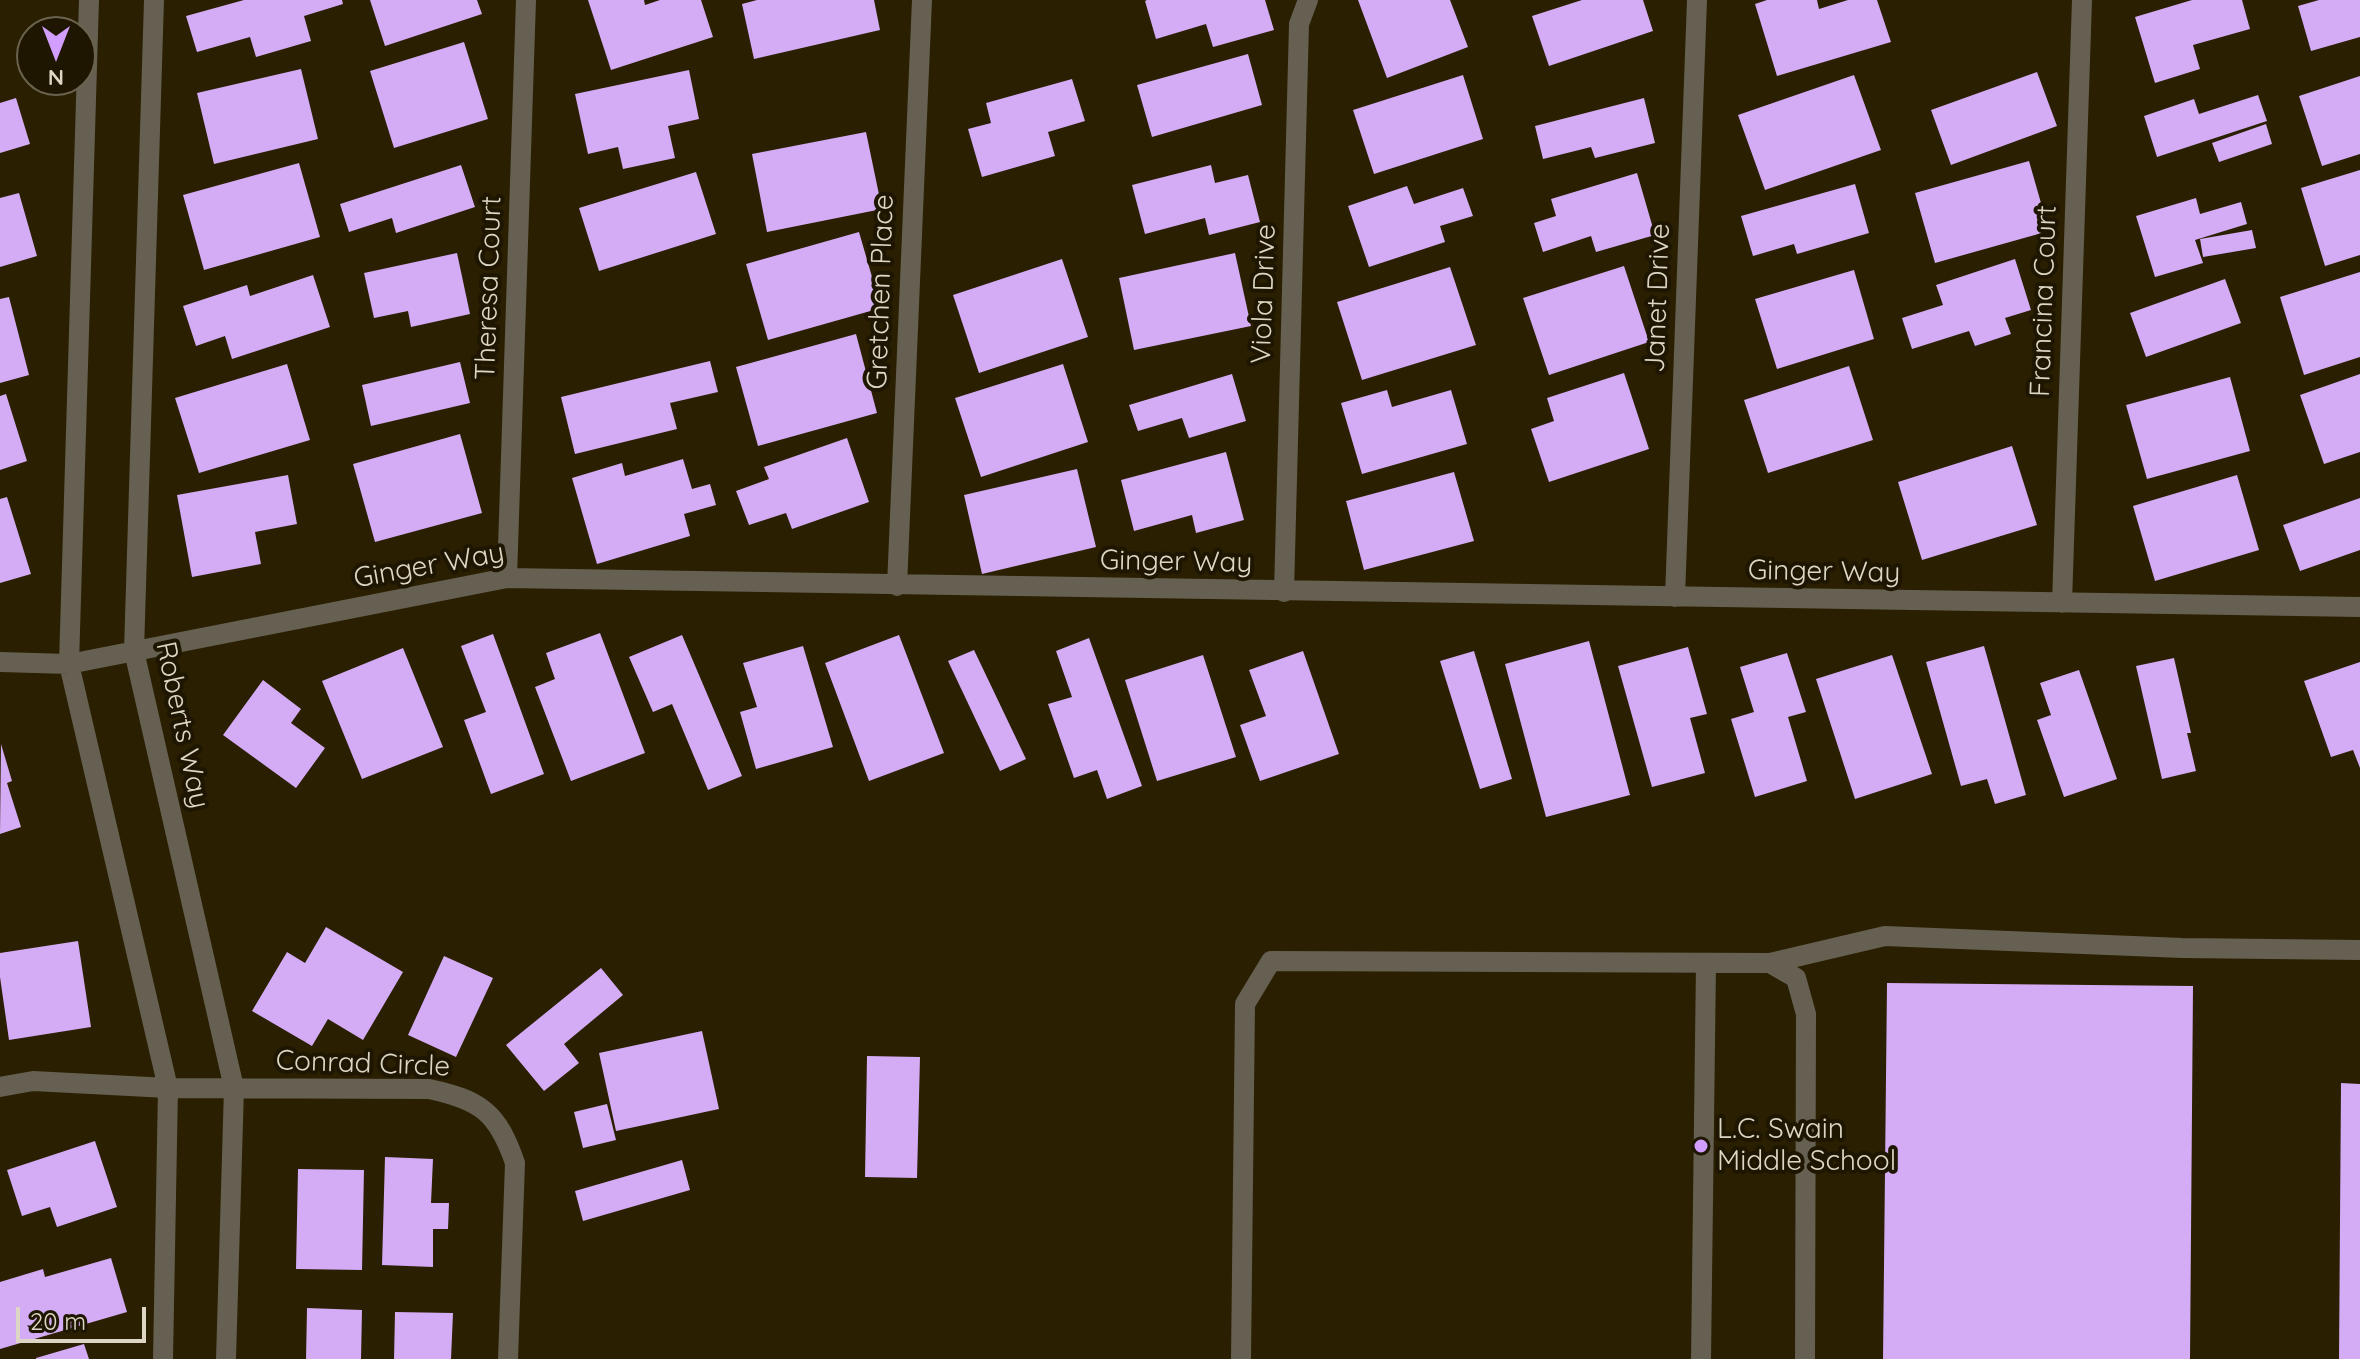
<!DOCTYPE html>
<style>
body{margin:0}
#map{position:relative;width:2360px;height:1359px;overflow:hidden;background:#2a1f00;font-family:Quicksand,sans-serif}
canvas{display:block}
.north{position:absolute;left:16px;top:16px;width:80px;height:80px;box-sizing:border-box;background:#1e1601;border:2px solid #6a634f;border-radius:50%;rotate:180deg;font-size:22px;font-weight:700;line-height:32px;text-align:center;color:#ddd6c4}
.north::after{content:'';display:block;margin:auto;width:28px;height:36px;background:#d19dfe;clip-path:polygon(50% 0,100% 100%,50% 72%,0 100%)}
.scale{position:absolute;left:16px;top:1307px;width:130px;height:36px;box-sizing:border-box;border:4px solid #ddd6c4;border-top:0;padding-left:10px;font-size:24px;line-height:28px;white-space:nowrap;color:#ddd6c4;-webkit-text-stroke:6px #1e1601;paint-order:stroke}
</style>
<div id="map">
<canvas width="2360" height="1359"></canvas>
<div class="north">N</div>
<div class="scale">20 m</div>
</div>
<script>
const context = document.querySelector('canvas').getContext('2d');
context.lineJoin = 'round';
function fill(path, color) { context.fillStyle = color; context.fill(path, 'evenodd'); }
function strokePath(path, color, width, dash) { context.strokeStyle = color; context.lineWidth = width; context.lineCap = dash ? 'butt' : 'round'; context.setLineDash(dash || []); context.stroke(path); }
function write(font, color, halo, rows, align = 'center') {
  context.font = font + ' Quicksand,sans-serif'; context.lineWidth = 8; context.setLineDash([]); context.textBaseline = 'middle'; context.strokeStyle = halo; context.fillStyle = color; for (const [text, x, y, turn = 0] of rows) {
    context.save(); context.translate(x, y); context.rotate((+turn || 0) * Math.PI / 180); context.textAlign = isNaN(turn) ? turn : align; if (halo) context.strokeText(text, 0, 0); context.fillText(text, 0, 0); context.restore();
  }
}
const building = new Path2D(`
 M244,0h98l1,4 -39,12 7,25 -55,16 -6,-20 -53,15 -11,-36z
 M370,0h107l5,14 -97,32z
 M588,0h56l1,5 15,-5h41l12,37 -102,33z
 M757,0h117l6,30 -126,29 -12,-55z
 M1147,0h118l9,30 -61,17 -7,-23 -50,15 -11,-38z
 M1358,0h92l18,47 -81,31z
 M1582,0h61l10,31 -104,35 -17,-50z
 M1767,0h50l2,9 29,-9h29l14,42 -114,34 -22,-72z
 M2192,0h50l8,29 -57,16 7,24 -45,14 -20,-66z
 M2319,0h41v37l-49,14 -13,-45z
 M464,42l24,77 -94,29 -24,-77z
 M1248,54l14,51 -110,32 -15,-52z
 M301,69l17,70 -104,25 -17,-71z
 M689,70l10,49 -31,7 7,32 -52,11 -5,-22 -30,7 -13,-60z
 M2037,72l20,54 -106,39 -20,-55z
 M1463,75l20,64 -109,35 -21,-64z
 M1854,75l27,75 -116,40 -27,-75z
 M2360,76v78l-38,12 -23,-70z
 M1072,79l13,42 -37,11 7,24 -73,21 -14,-48 23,-6 -5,-20z
 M2258,95l9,26 -110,36 -13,-41 50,-17 5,15z
 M16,98l14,46 -30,9v-50z
 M1644,98l11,45 -60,15 -4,-11 -48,12 -8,-33z
 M2266,124l6,20 -53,18 -7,-19z
 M866,132l16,77 -115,23 -15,-78z
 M2029,161l20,70 -114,32 -20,-70z
 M299,163l21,74 -116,33 -21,-75z
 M461,165l14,42 -79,26 -4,-15 -43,14 -9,-28z
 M1211,165l4,18 33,-8 12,47 -51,13 -4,-17 -60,16 -13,-49z
 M2360,170v85l-35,11 -24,-78z
 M696,172l20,62 -117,37 -20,-63z
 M1637,173l18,62 -59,17 -5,-16 -48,16 -9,-29 22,-7 -5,-17z
 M1855,184l14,49 -72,21 -3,-10 -41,12 -12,-40z
 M1407,186l7,18 49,-16 10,28 -33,10 5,16 -76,25 -21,-61z
 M19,193l18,63 -37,11v-69z
 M2196,198l4,16 41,-12 6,22 -52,16 8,23 -48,14 -19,-61z
 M2252,230l4,18 -53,9 -3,-18z
 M859,232l22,76 -113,32 -22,-76z
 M457,253l13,61 -59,13 -3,-16 -34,7 -10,-45z
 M1235,253l16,73 -117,24 -15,-72z
 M1062,259l26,78 -109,36 -26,-78z
 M2015,259l16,51 -26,8 6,16 -36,12 -6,-15 -57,18 -10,-31 41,-13 -7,-20z
 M1624,266l25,76 -100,33 -26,-77z
 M1450,267l26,78 -114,35 -25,-78z
 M1854,270l20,69 -97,30 -22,-70z
 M2360,272v85l-56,18 -24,-78z
 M313,275l17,52 -98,32 -7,-23 -29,10 -13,-40 64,-21 3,11z
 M2225,279l16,44 -95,34 -16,-44z
 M9,297l20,78 -29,8v-84z
 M856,334l21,79 -119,33 -22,-79z
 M710,361l8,31 -48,11 7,26 -102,25 -14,-57z
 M460,362l10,41 -99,23 -9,-41z
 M287,364l23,76 -111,33 -24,-75z
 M1063,364l25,78 -107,35 -26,-79z
 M1849,366l24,74 -105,33 -24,-73z
 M1624,373l25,76 -100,33 -18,-53 23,-8 -7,-23z
 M1232,374l14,47 -57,17 -7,-20 -44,13 -9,-26z
 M2360,374v78l-36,12 -24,-69z
 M2230,377l20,74 -103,28 -21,-74z
 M1387,390l5,17 59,-17 16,54 -105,30 -21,-71z
 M6,394l21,67 -27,9v-74z
 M460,434l22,79 -107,29 -22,-78z
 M847,438l22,64 -77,27 -6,-16 -37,12 -13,-34 33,-12 -5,-12z
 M2012,446l25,79 -115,35 -24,-78z
 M1226,452l18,68 -48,13 -4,-18 -58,16 -13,-51z
 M683,459l9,30 18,-5 6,21 -32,9 6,22 -93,28 -25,-86 50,-15 3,13z
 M1077,469l19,78 -114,27 -18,-79z
 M1454,472l20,69 -110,29 -18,-69z
 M288,475l9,49 -42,8 6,32 -69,13 -15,-82z
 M2237,475l22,75 -104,31 -22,-75z
 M7,497l24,77 -31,9v-84z
 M2360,498v52l-60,21 -17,-46z
 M600,633l45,120 -74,28 -36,-94 20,-8 -9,-26z
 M493,634l51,140 -53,20 -27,-74 22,-8 -25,-66z
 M682,635l60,141 -34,14 -36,-86 -19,8 -24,-55z
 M899,635l45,118 -75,28 -44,-118z
 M1089,638l53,148 -35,13 -10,-29 -23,8 -26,-74 24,-7 -16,-46z
 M1589,641l41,154 -84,22 -41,-153z
 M803,646l30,101 -77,22 -16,-57 17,-5 -14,-44z
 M1984,646l42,149 -31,9 -8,-25 -26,7 -35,-124z
 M1688,647l19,67 -17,4 15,55 -53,14 -34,-121z
 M403,648l40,99 -81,32 -40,-98z
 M974,650l52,109 -26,12 -52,-110z
 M1303,651l36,103 -79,27 -20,-56 26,-9 -17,-46z
 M1474,651l38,128 -32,10 -40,-128z
 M1787,653l19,59 -18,5 19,64 -52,16 -24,-78 23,-7 -14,-45z
 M1203,655l33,102 -79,24 -32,-101z
 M1892,655l40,119 -77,25 -39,-120z
 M2174,658l17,75h-4l9,38 -34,8 -26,-113z
 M2360,662v106l-7,-18 -22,7 -27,-76z
 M2079,670l38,109 -53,18 -27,-77 14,-5 -11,-32z
 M263,680l38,29 -10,14 34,25 -29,40 -73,-53z
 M1,744l11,37 -5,2 14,44 -21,7z
 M326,927l77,45 -40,68 -35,-21 -16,27 -60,-35 35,-59 18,11z
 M78,941l13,86 -82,13 -9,-63v-24z
 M444,956l49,22 -37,79 -48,-22z
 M601,968l22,27 -59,49 15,19 -35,28 -38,-46z
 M1887,983l306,3 -3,373h-307z
 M702,1031l17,78 -103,22 -17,-78z
 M867,1056l53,1 -3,121 -52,-1z
 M2341,1083l19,1v275h-21z
 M607,1104l9,36 -33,8 -9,-36z
 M95,1141l22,66 -60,20 -7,-20 -28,9 -15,-46z
 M385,1157l48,2 -2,44h18l-1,26h-15v38l-51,-2z
 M682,1160l8,30 -107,31 -8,-30z
 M298,1169l66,1 -2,100 -66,-1z
 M111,1258l16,54 -127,37v-67l43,-13 2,8z
 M307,1308l55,2 -1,49h-55z
 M395,1312l58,1 -2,46h-57z
 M84,1344l5,15h-53v-1z`);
const service = new Path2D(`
 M1770,963l26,15 10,36 -1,345
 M1241,1359l4,-355 26,-43 499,2 115,-27 297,12 178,2
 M1701,1359l5,-396`);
const minor = new Path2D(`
 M89,0l-20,664 99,424 -5,271
 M154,0l-20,651 100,437 -8,271
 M507,578l19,-578
 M897,586l25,-586
 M1284,592l15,-568 9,-24
 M1675,597l22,-597
 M2062,603l20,-603
 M0,662l69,2 438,-86 1853,29
 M0,1087l33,-6 135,7 261,1c52,11 69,24 86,74l-7,196`);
const markers = [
 [1701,1146,8,"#d19dfe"]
];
const streetNames = [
 ["Theresa Court",489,288,-88],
 ["Gretchen Place",881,292,-88],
 ["Viola Drive",1264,294,-88],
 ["Janet Drive",1658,298,-88],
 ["Francina Court",2044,301,-88],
 ["Ginger Way",1176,562,1],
 ["Ginger Way",429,566,-10],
 ["Ginger Way",1824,572,1],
 ["Roberts Way",182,725,78],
 ["Conrad Circle",363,1064,2]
];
const poiNames = [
 ["L.C. Swain",1717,1130],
 ["Middle School",1717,1162]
];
fill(building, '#d4acf6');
strokePath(service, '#656052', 20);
strokePath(minor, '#656052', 20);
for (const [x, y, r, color] of markers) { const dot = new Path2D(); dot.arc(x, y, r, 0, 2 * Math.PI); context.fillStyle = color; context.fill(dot); strokePath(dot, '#1e1601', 3); }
write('28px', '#ddd6c4', '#1e1601', streetNames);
write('28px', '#ddd6c4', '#1e1601', poiNames, 'left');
</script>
